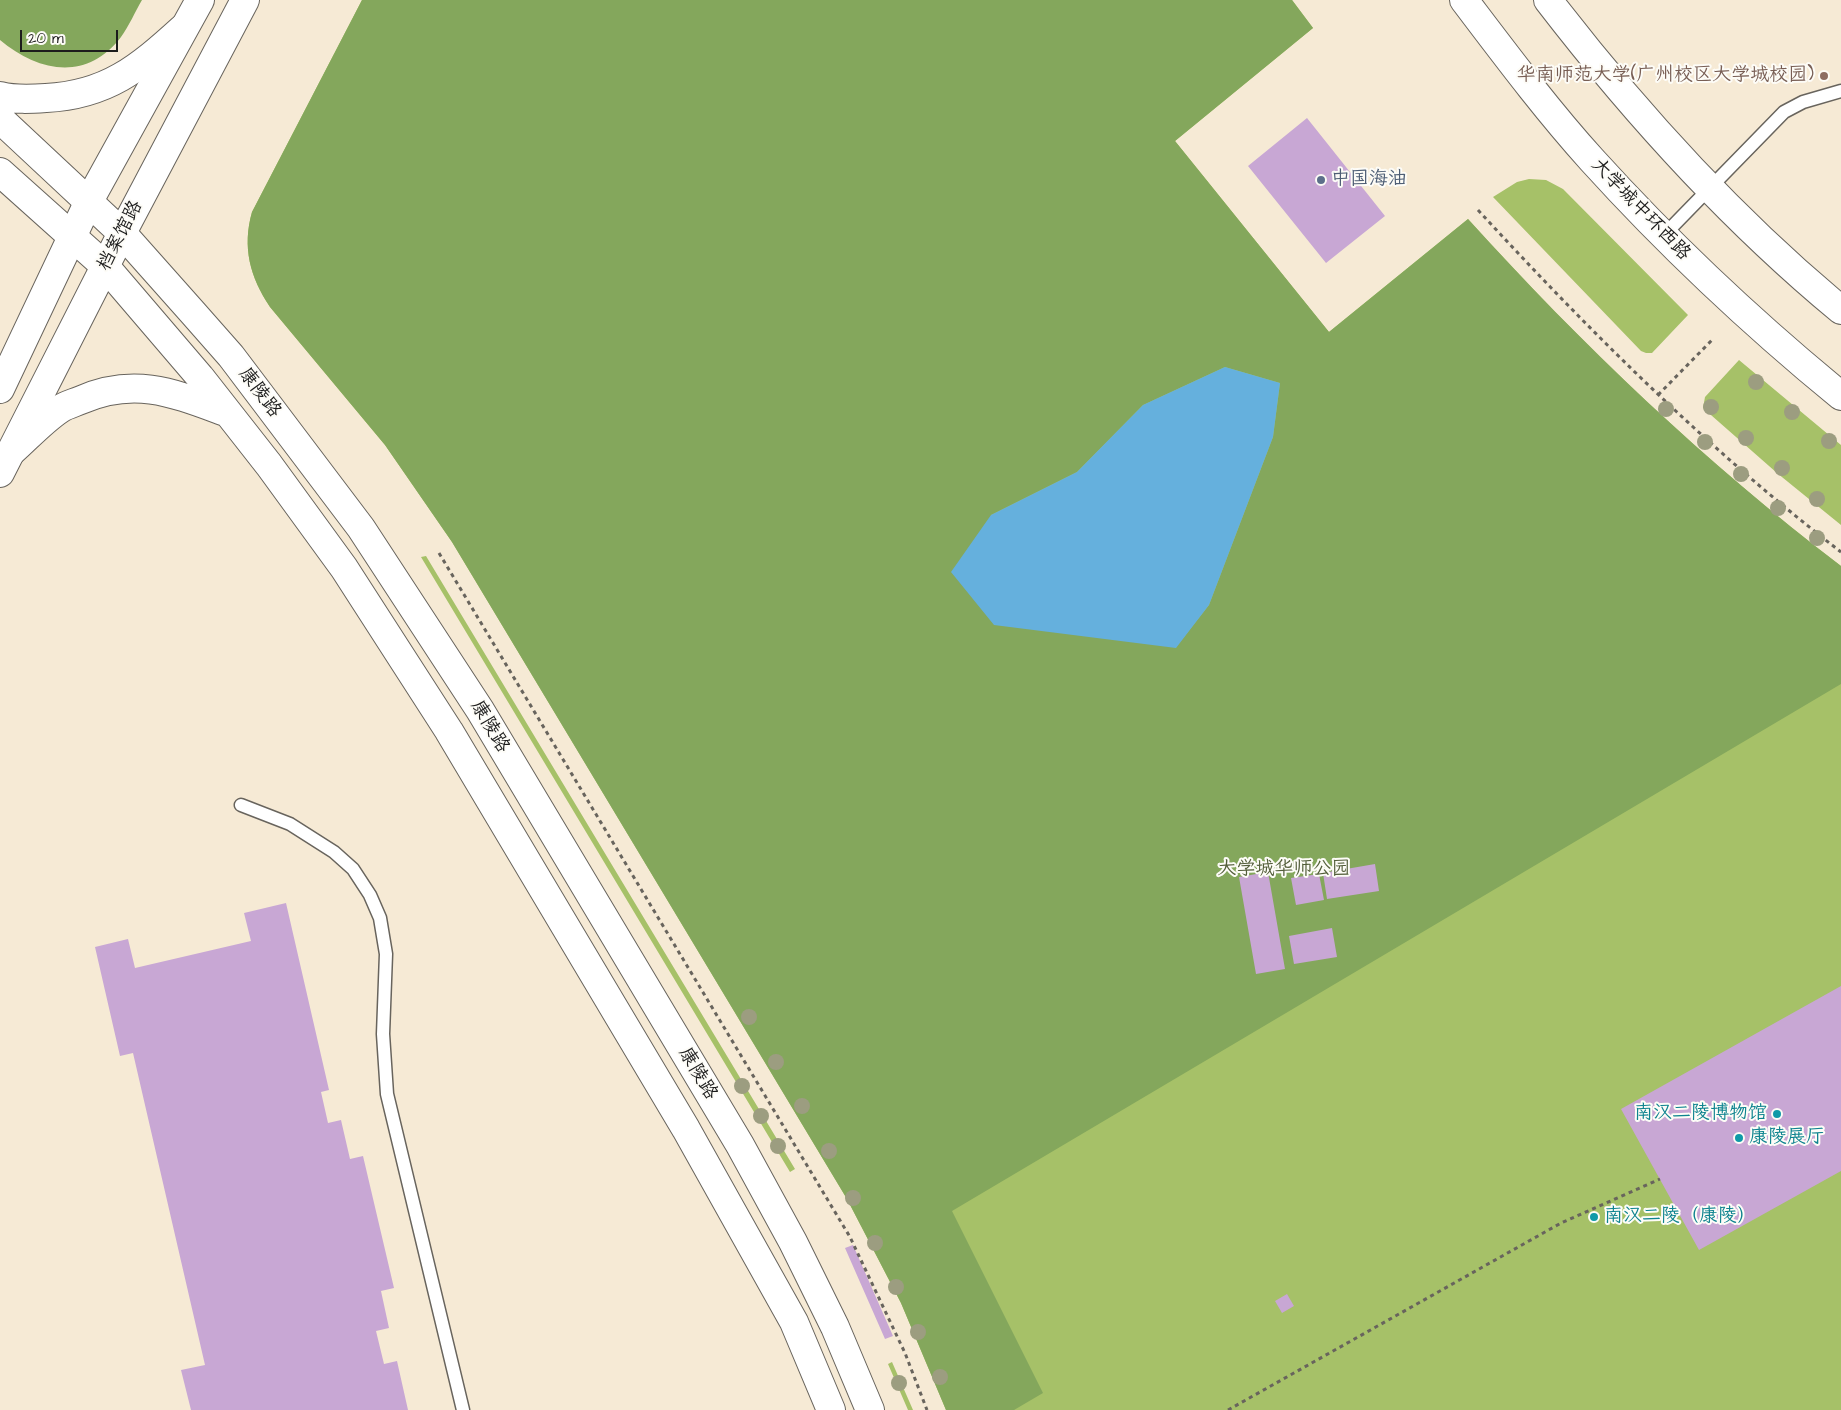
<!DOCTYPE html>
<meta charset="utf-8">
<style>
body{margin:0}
#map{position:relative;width:1841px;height:1410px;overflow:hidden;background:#f6ead5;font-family:"Architects Daughter",sans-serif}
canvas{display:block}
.scale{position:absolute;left:20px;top:30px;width:98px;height:22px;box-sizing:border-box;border:2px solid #1c1c1c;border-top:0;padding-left:6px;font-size:15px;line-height:18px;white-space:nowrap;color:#1c1c1c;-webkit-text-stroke:4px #fdfcf7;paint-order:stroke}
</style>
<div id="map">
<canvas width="1841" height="1410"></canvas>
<div class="scale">20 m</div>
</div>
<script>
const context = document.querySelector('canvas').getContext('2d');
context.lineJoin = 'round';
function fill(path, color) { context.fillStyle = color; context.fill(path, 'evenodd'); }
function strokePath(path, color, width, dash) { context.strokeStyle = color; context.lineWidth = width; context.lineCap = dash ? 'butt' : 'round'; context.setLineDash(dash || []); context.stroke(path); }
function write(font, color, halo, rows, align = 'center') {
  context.font = font + ' "Architects Daughter","LXGW WenKai TC",sans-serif'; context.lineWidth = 4; context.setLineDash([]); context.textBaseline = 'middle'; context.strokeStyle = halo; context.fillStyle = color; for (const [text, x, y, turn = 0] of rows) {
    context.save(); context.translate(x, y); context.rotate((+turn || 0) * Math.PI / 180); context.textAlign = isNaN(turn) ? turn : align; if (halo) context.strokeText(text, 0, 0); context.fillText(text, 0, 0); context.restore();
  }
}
const green = new Path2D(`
 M362,0h930l21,28 -138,113 154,191 139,-113c114,126 238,244 373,347v844h-895l-45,-107 -54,-104 -395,-657 -67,-97 -115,-138c-20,-30 -28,-60 -18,-95z
 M1529,179l17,1 17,9 125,126 -36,38h-6l-5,-2 -148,-154 24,-15z
 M1739,360l102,85v80l-64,-52 -74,-65 2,-11z
 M426,556l369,613 -5,3 -369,-615z
 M892,1362l21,48h-5l-20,-46z`);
const forest = new Path2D(`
 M0,0h142c-7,12 -13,26 -21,37 -34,45 -83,35 -121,3z
 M362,0h930l21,28 -138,113 154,191 139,-113c114,126 238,244 373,347v118l-889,527 91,182 -29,17h-68l-45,-107 -54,-104 -395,-657 -67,-97 -115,-138c-20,-30 -28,-60 -18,-95zM1225,367l55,16 -7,54 -64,168 -33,42 -185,-132 86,-43 66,-67z`);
const water = new Path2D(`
 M1225,367l55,16 -7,54 -64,168 -33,43 -182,-23 -43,-53 40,-57 86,-43 66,-67z`);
const building = new Path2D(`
 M1307,118l78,98 -59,47 -78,-97z
 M1375,864l4,27 -52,8 -4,-26z
 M1268,872l17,97 -29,5 -17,-97z
 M1319,874l5,26 -28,5 -5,-27z
 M286,903l43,187 -8,2 7,31 13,-3 9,39 13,-3 31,132 -13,3 8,37 -13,3 8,33 13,-3 11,49h-217l-10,-40 24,-5 -72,-312 -13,3 -25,-109 33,-8 7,29 116,-27 -7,-28z
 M1332,928l5,29 -43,7 -5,-28z
 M1841,986v185l-142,79 -78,-141z
 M853,1245l40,91 -8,3 -40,-91z
 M1287,1294l7,12 -12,7 -7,-12z`);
const path = new Path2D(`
 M1478,210c113,123 231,240 363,342
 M1658,395l55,-56
 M439,553l411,684 55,116 22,57
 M1228,1410l333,-187 99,-44`);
const service = new Path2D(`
 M1664,235l120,-123 19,-10 38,-11
 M241,805l49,19 44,28 19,17 17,26 10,23 6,36 -3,80 4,60 76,316`);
const tertiary = new Path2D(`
 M0,96c14,4 31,3 46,2 61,-3 93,-30 136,-69
 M0,119l122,114 72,81 37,42 130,172 119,182 260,435 53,97 42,85 35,83
 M0,172l105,94 95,111 69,88 75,103 105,163 237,398 108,193 37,88
 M11,452c16,-14 31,-31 49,-43 6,-4 14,-6 21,-9 55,-24 95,-6 147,13`);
const secondary = new Path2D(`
 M0,389l89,-188 111,-201
 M0,473l122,-240 123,-233`);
const primary = new Path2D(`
 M1464,0c41,54 82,109 128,160 77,85 160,163 249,236
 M1548,0c87,113 183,219 293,310`);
const trees = [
 [1756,382],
 [1711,407],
 [1666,409],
 [1792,412],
 [1746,438],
 [1829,441],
 [1705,442],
 [1782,468],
 [1741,474],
 [1817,499],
 [1778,508],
 [1817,538],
 [749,1017],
 [776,1062],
 [742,1086],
 [802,1106],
 [761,1116],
 [778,1146],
 [829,1151],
 [853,1198],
 [875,1243],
 [896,1287],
 [918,1332],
 [940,1377],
 [899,1383]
];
const markers = [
 [1824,76,5,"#8d6e63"],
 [1321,180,5,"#5c6f8a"],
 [1777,1114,5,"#0f9aa8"],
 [1739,1138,5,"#0f9aa8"],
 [1594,1217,5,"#0f9aa8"]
];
const educationNames = [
 ["华南师范大学(广州校区大学城校园)",1814,76]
];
const serviceNames = [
 ["中国海油",1331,180]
];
const streetNames = [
 ["大学城中环西路",1640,210,46],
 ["档案馆路",121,236,-63],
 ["康陵路",259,393,53],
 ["康陵路",489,727,59],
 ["康陵路",697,1074,59]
];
const parkNames = [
 ["大学城华师公园",1284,870]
];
const cultureNames = [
 ["南汉二陵博物馆",1767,1114,"right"],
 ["康陵展厅",1749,1138],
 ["南汉二陵（康陵）",1604,1217]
];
fill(green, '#a6c168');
fill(forest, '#84a75c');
fill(water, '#65b0dd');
fill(building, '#c8a7d4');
strokePath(service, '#68645d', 15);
strokePath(tertiary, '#68645d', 30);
strokePath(secondary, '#68645d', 30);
strokePath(primary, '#68645d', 30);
strokePath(path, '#68645d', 3, [4, 4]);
strokePath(service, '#fff', 12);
strokePath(tertiary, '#fff', 28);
strokePath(secondary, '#fff', 28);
strokePath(primary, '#fff', 28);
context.fillStyle = '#9c9d80';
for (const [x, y] of trees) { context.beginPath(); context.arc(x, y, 8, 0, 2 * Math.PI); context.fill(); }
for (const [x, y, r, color] of markers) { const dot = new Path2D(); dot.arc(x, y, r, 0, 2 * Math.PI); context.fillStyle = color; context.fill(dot); strokePath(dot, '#fdfcf7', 2); }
write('19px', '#785e54', '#fdfcf7', educationNames, 'right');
write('19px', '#4e5e75', '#fdfcf7', serviceNames, 'left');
write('19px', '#1c1c1c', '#fdfcf7', streetNames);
write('19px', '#535e3a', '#fdfcf7', parkNames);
write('19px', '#0d838f', '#fdfcf7', cultureNames, 'left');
</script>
